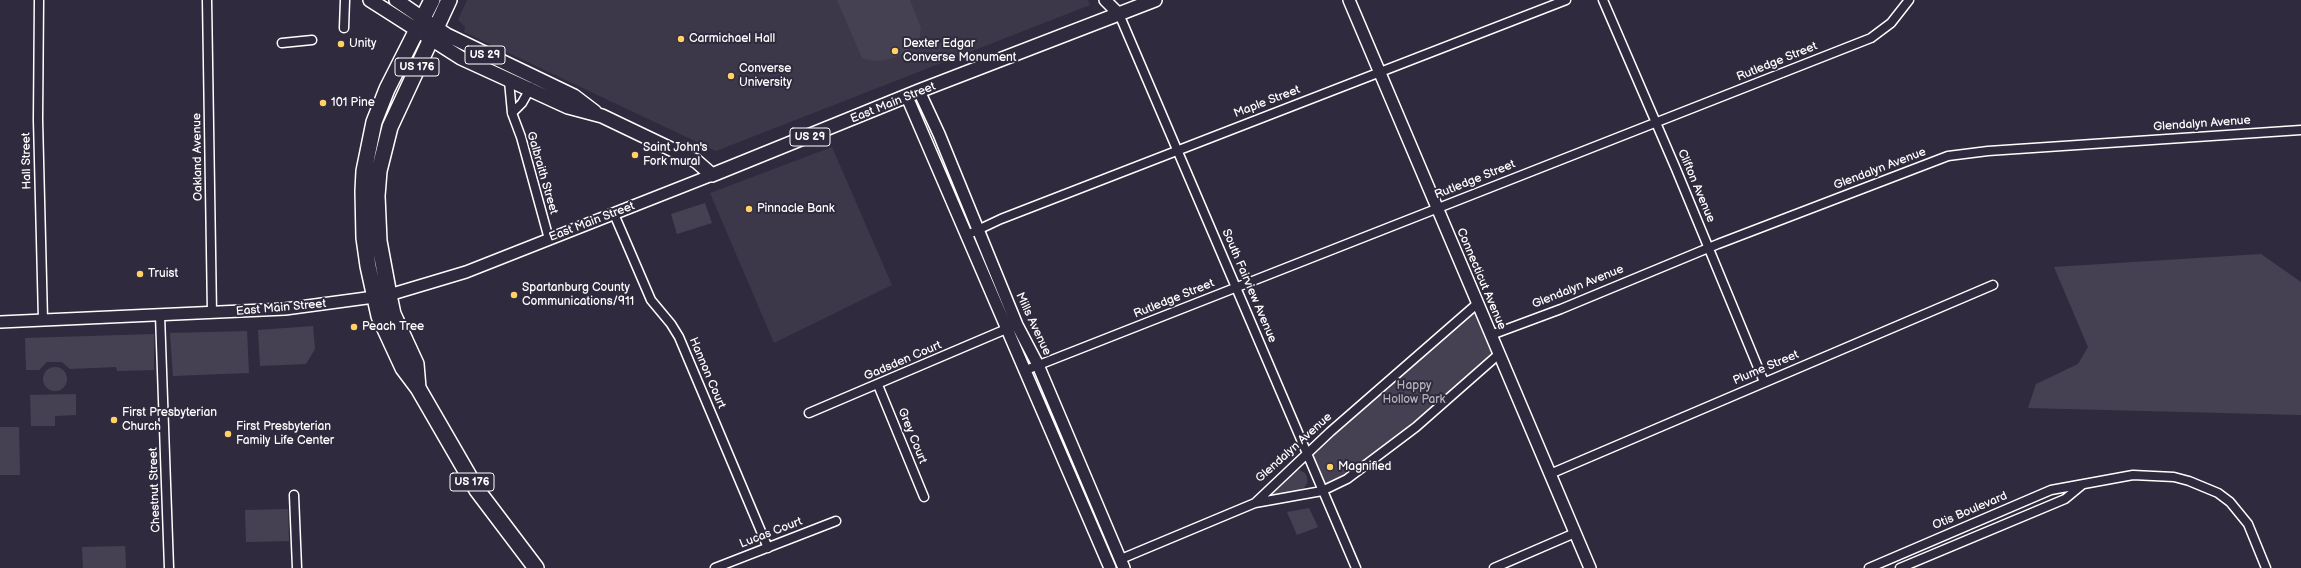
<!DOCTYPE html>
<style>
body{margin:0}
canvas{display:block;background:#2f2a3d}
</style>
<canvas width="2301" height="568"></canvas>
<script>
const context = document.querySelector('canvas').getContext('2d');
context.lineJoin = 'round';
function fill(path, color) { context.fillStyle = color; context.fill(path, 'evenodd'); }
function strokePath(path, color, width, dash) { context.strokeStyle = color; context.lineWidth = width; context.lineCap = dash ? 'butt' : 'round'; context.setLineDash(dash || []); context.stroke(path); }
function write(font, color, halo, rows, align = 'center') {
  context.font = font + ' "Balsamiq Sans",sans-serif'; context.lineWidth = 4; context.setLineDash([]); context.textBaseline = 'middle'; context.strokeStyle = halo; context.fillStyle = color; for (const [text, x, y, turn = 0] of rows) {
    context.save(); context.translate(x, y); context.rotate((+turn || 0) * Math.PI / 180); context.textAlign = isNaN(turn) ? turn : align; if (halo) context.strokeText(text, 0, 0); context.fillText(text, 0, 0); context.restore();
  }
}
const built = new Path2D(`
 M467,0h621l2,5 -374,146 -252,-119 1,-5 -7,-7z
 M832,147l60,138 -118,58 -64,-150z`);
const green = new Path2D(`
 M837,0h73l11,28 -2,13c-18,15 -34,25 -57,17z
 M705,203l7,20 -35,11 -6,-20z
 M2261,254l40,28v133l-273,-7 8,-24 42,-20 10,-17 -34,-80z
 M1478,303l21,51 -136,114 -41,23 -16,-37z
 M313,326l2,23 -9,15 -46,2 -2,-36z
 M247,331l2,42 -76,3 -3,-43z
 M154,334v36l-37,1 -1,-4 -46,2 -8,-7h-15l-8,8h-13l-1,-32z
 M43 379a12 12 0 1 1 24 0a12 12 0 1 1-24 0Z
 M76,394v21l-21,1v10h-24l-1,-31z
 M0,427h19l1,48h-20z
 M1299,470l6,3c11,18 -19,25 -34,23l-1,-2 23,-22z
 M1309,508l9,19 -21,8 -10,-23z
 M288,509l1,32 -43,1 -1,-32z
 M125,546l1,22h-43l-1,-21z`);
const street = new Path2D(`
 M39,0l-1,120 5,200
 M207,0l5,313
 M1603,0l73,169 88,213
 M1119,14l237,554
 M344,28l1,-28
 M282,43l30,-3
 M509,81l3,32 9,24 28,102
 M512,113l10,-10 9,-16
 M614,214l37,86 20,24 8,13 89,211
 M967,235l34,-16 565,-219
 M160,315l9,253
 M1491,335l70,-26 157,-65 230,-88 40,-5 313,-21
 M1026,370l845,-332 20,-15 18,-23
 M878,385l46,112
 M809,413l202,-86
 M1550,474l443,-189
 M294,495l3,73
 M1255,503l75,-71 148,-129
 M1121,559l134,-56 67,-12 25,-12 69,-52 83,-73
 M715,568l121,-47
 M1494,568l81,-35
 M1869,568l182,-78 82,-15 41,2 15,4 29,12 12,9 18,22 18,44
 M1900,568l165,-69 17,-14`);
const secondary = new Path2D(`
 M1105,0l14,14
 M1349,0l241,568
 M919,91l20,43 78,191 21,40 86,203
 M907,97l203,471
 M0,322l285,-13 104,-14 77,-23 246,-97`);
const primary = new Path2D(`
 M370,0l91,58 107,49 34,9 94,45 16,14 207,-84 236,-91
 M396,0l51,35 127,61 21,16`);
const highway = new Path2D(`
 M432,0l-45,89 -13,33 -10,49 -1,20 1,47 4,28 11,50 24,52 15,20 59,102 59,78
 M418,388l-2,-24 -23,-50 -4,-19 -10,-54 -2,-45 2,-25 11,-44 59,-127`);
const markers = [
 [681,39,4,"#ffd166"],
 [341,44,4,"#ffd166"],
 [895,51,4,"#ffd166"],
 [731,76,4,"#ffd166"],
 [323,103,4,"#ffd166"],
 [635,155,4,"#ffd166"],
 [749,209,4,"#ffd166"],
 [140,274,4,"#ffd166"],
 [514,295,4,"#ffd166"],
 [354,327,4,"#ffd166"],
 [114,420,4,"#ffd166"],
 [228,434,4,"#ffd166"],
 [1330,467,4,"#ffd166"]
];
const shields = [
 [485,55,40],
 [417,67,44],
 [810,137,40],
 [472,482,44]
];
const shieldNames = [
 ["US 29",485,55],
 ["US 176",417,67],
 ["US 29",810,137],
 ["US 176",472,482]
];
const poiNames = [
 ["Carmichael Hall",689,39],
 ["Unity",349,44],
 ["Dexter Edgar",903,44],
 ["Converse Monument",903,58],
 ["Converse",739,69],
 ["University",739,83],
 ["101 Pine",331,103],
 ["Saint John's",643,148],
 ["Fork mural",643,162],
 ["Pinnacle Bank",757,209],
 ["Truist",148,274],
 ["Spartanburg County",522,288],
 ["Communications/911",522,302],
 ["Peach Tree",362,327],
 ["First Presbyterian",122,413],
 ["Church",122,427],
 ["First Presbyterian",236,427],
 ["Family Life Center",236,441],
 ["Magnified",1338,467]
];
const streetNames = [
 ["Rutledge Street",1777,62,-22],
 ["Maple Street",1267,102,-21],
 ["East Main Street",893,103,-22],
 ["Glendalyn Avenue",2202,124,-4],
 ["Oakland Avenue",198,157,-91],
 ["Hall Street",27,161,-91],
 ["Glendalyn Avenue",1880,169,-21],
 ["Galbraith Street",542,173,74],
 ["Rutledge Street",1475,180,-22],
 ["Clifton Avenue",1696,186,67],
 ["East Main Street",592,222,-21],
 ["Connecticut Avenue",1481,279,67],
 ["South Fairview Avenue",1249,286,67],
 ["Glendalyn Avenue",1578,287,-22],
 ["Rutledge Street",1174,299,-22],
 ["East Main Street",281,308,-5],
 ["Mills Avenue",1033,324,65],
 ["Gadsden Court",903,361,-23],
 ["Plume Street",1766,368,-23],
 ["Hannon Court",707,373,67],
 ["Grey Court",912,436,68],
 ["Glendalyn Avenue",1294,448,-42],
 ["Chestnut Street",155,490,-92],
 ["Otis Boulevard",1970,511,-23],
 ["Lucas Court",771,533,-21]
];
const parkNames = [
 ["Happy",1414,386],
 ["Hollow Park",1414,400]
];
fill(built, '#3c3749');
fill(green, '#464152');
strokePath(street, '#fff', 11);
strokePath(secondary, '#fff', 14);
strokePath(primary, '#fff', 16);
strokePath(highway, '#fff', 18);
strokePath(street, '#2f2a3d', 8);
strokePath(secondary, '#2f2a3d', 11);
strokePath(primary, '#2f2a3d', 13);
strokePath(highway, '#2f2a3d', 15);
for (const [x, y, r, color] of markers) { const dot = new Path2D(); dot.arc(x, y, r, 0, 2 * Math.PI); context.fillStyle = color; context.fill(dot); strokePath(dot, '#2f2a3d', 1.5); }
for (const [x, y, w] of shields) { const box = new Path2D(); box.roundRect(x - w / 2, y - 9, w, 18, 3); context.fillStyle = '#2f2a3d'; context.fill(box); strokePath(box, '#fff', 1); }
write('bold 11px', '#fff', null, shieldNames);
write('12px', '#fff', '#2f2a3d', poiNames, 'left');
write('12px', '#fff', '#2f2a3d', streetNames);
write('12px', '#b5b3ba', '#2f2a3d', parkNames);
</script>
